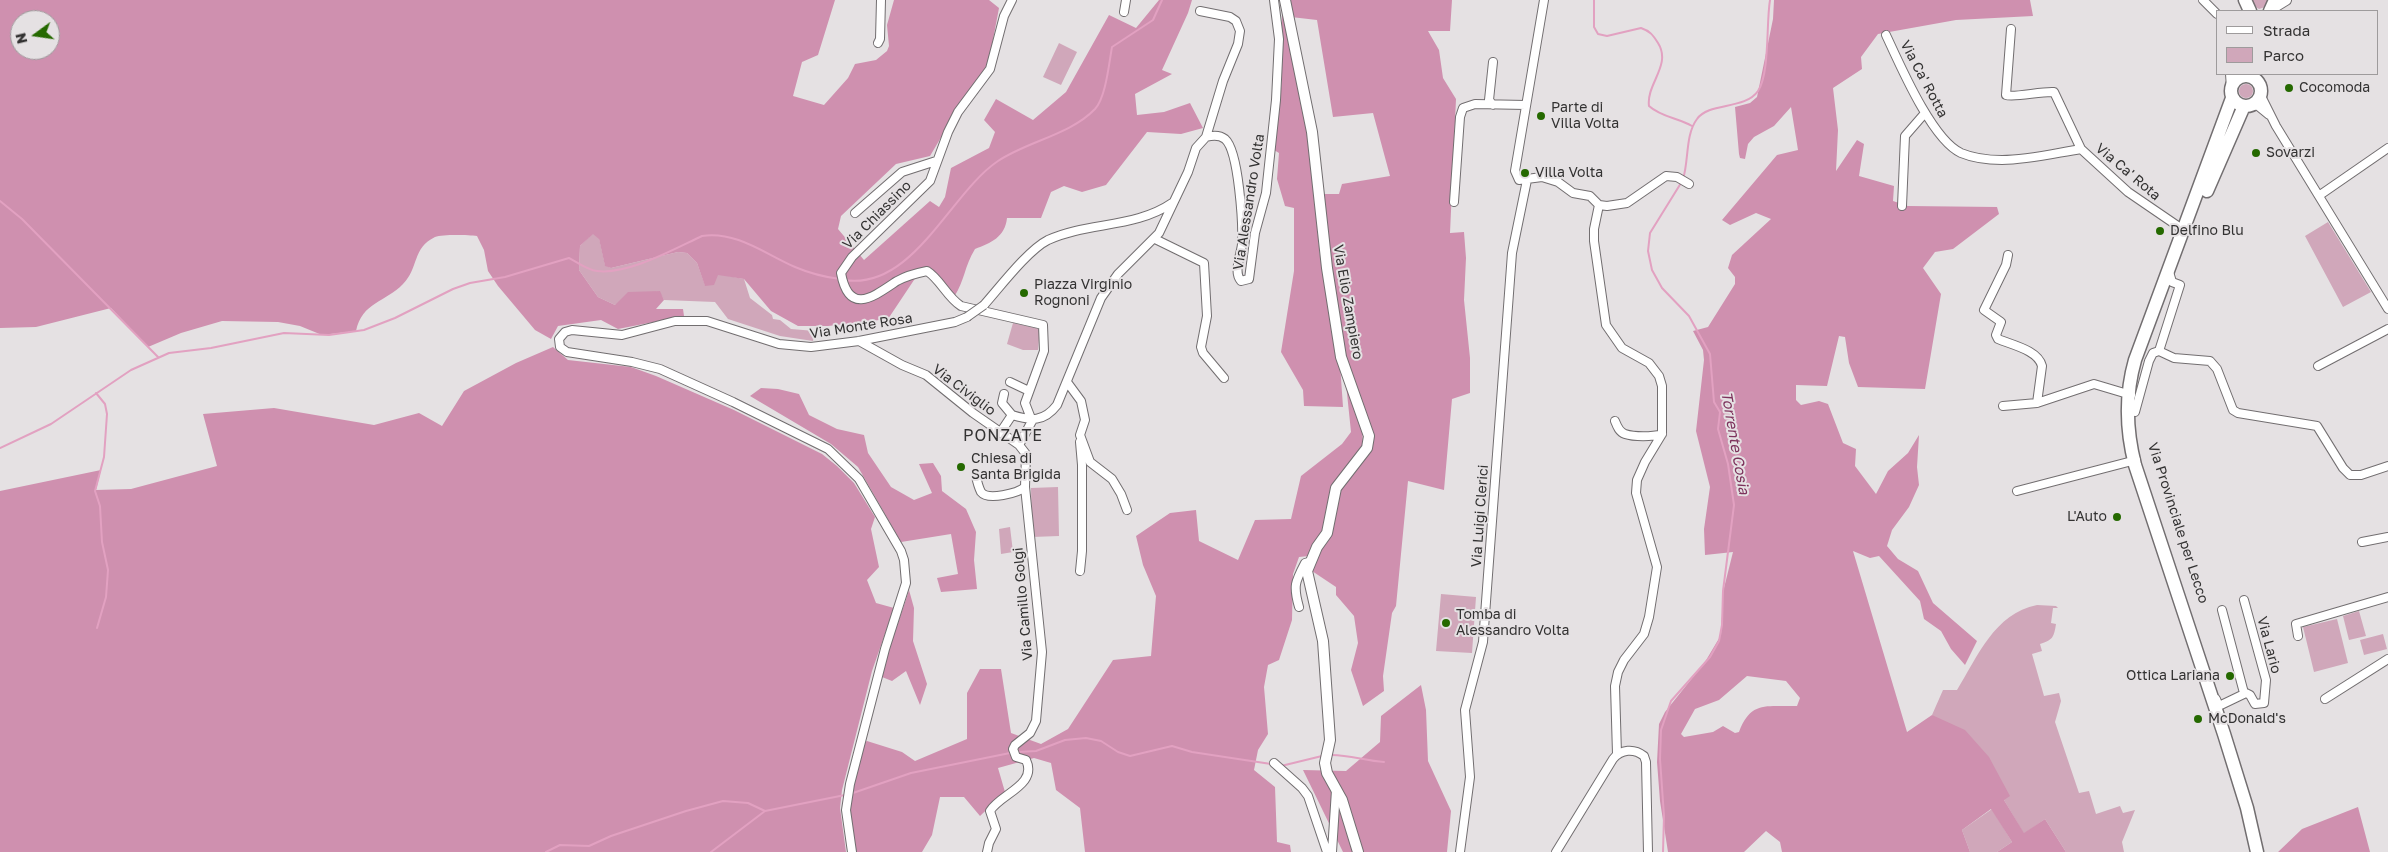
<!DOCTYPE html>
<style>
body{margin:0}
#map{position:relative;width:2388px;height:852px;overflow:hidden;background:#e5e1e3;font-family:"Golos Text",sans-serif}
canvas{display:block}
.legend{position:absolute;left:2216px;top:10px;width:162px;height:65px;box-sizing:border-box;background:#e5e1e3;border:1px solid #9e9b9c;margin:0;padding:6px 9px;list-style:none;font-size:15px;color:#333232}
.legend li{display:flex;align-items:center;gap:10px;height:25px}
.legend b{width:25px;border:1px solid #9e9b9c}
.north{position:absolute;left:10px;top:10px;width:50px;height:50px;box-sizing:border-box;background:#e5e1e3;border:1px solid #9e9b9c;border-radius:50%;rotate:256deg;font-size:14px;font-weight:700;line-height:20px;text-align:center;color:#333232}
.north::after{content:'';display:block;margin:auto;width:18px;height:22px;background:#256900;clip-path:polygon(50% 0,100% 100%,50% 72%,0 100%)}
</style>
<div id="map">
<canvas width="2388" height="852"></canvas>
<ul class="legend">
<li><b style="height:6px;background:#fff"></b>Strada</li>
<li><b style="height:14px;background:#d0a7ba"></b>Parco</li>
</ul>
<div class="north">N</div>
</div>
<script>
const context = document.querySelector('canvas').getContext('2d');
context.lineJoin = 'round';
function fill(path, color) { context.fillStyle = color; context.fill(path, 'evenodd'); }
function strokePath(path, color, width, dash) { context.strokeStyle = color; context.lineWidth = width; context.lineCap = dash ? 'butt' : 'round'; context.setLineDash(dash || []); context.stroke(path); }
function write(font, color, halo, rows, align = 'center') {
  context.font = font + ' "Golos Text",sans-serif'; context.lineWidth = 4; context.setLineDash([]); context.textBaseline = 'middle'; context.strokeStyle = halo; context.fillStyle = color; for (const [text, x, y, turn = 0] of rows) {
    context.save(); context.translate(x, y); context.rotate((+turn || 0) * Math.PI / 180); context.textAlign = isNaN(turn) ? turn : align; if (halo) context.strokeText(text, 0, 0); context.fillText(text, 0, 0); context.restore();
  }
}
const green = new Path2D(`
 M2252,0h16l-3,7 -6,2 -6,-4z
 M1059,43l18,9 -16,33 -18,-8z
 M2239 91a7 7 0 1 1 14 0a7 7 0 1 1-14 0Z
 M2328,222l43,70 -28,15 -38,-71z
 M593,233l6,5 6,27 6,3 67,-16 9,1 10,10 8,22 13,-11 26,5 6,19 22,17 1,4 7,1 11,9 24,2 -2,10 -33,-5 -52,-17 -13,-17 -51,-2 -5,-9 -44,14 -17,-8 -19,-27 1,-24z
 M1013,323l27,6 -2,21h-15l-16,-6z
 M1058,487l1,49 -27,1 -1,-49z
 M1010,527l3,25 -12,2 -2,-25z
 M1441,594l35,3 -4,56 -36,-2z
 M2037,605l19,1 2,2h-5l-2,15 5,1c-2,13 -3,16 -16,20l2,7 -10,3 12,42 15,-3 2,8 -6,21 24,71 10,-2 7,23 24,-8 3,7 12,-3 -13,32 2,10h-58l-21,-33 -21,15 -20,-34 -72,-85 11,-25h14c21,-34 37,-76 80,-85z
 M2359,611l7,25 -17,4 -6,-24z
 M2337,619l11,44 -34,9 -11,-45z
 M2383,634l4,15 -23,6 -4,-15z
 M1992,809l20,33 -15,10h-27l-8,-22z`);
const forest = new Path2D(`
 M0,0h835l-17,55 -16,7 -9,34 31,9 24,-27 7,-14 21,-4 11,-9 2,-5 -2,-21 7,-25h95l10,8 -11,58 -20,26 -38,64 -34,8 -55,52 -3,13 26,31 66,-59 9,6 6,-10 6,-29 38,-20 6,-16 -11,-12 12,-21 37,21 33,-28 43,-77 27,13 23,-28h33l-4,13 -26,57 10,4 -37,20 2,21 27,-3 26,-9 13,25 -22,6 -34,-2 -41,53 -24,7 -18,-6 -13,6 -10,26h-34c-2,19 -16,25 -32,31 -11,18 -10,31 -21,48l-27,-29h-5l-34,51 -60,7h-30l-27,-15 -27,-32 -26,-4 -4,10 -9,1 -8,-23 -10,-10 -9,-1 -67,16 -6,-2 -6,-27 -6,-5 -13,12 -1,24 19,27 17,8 13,-13 32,-1 4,9 -8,9h27l1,7 -66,13 -17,-9 -43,6 -7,13 -16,-9 -37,-44 -10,-15 -4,-21 -7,-14c-8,-1 -34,-2 -42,1 -23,11 -16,31 -32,47 -17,18 -41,18 -47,47l-34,4 -22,-9 -22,-4 -56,-1 -41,12 -33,14 -37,-39 -75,19 -36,1zM20,20h30v30h-30z
 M1290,0h162l-2,31h-22l11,19 4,28 13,21 -6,134 14,-1 2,26 -2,42 6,58v35l-18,6 -8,91 -36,-9 -12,125 -4,7 -9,63 1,15 -21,15 -12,-36 7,-27 -4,-27 -18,-21v-8l-24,-16 5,-16 12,-15 9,-47 31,-43 -24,-96 -24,-160h18l3,-10 48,-8 -17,-63 -40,4 -16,-97 -26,-3z
 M1774,0h256l3,16 -77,4 -78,14 -17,23 1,12 -29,19 5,42 -2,41 21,-31 7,4 -5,32 35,10 -1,15 15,5 89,1 2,7 -46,35 -18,3 -12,16 18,26 -16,95 -67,-2 -9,-24 -4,-26 -6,-1 -12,50 -31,-1v15l5,5 18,-4 9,3 15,39 13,6 -1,17 21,28 12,-23 20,-18 11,-18 -2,32 2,18 -10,22 -17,23 -5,16 11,13 20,12 15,32 44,38 -12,24 -14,-16 -10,-18 -17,-12 -4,-18 -41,-45 -9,2 -17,-7 54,181 25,-17 33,15 24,27 21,39 -6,4 20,33 21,-14 21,33h-69l15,-10 -21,-33 -29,21 8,22h-188l-2,-10 -14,-11 -22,21h-76l-8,-51 -3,-39 2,-38 6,-12 40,-50 16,-27 2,-43 10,-40 -28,3 -1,-26 6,-42 -14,-56 8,-71 -1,-10 -10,-19 15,-4 27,-43v-7l-7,-9 4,-13 39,-36 -15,-6 -26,12 -8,-5 55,-65 21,-5 -7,-43 -17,19 -20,11 -6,7 -3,15 -5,-1 -1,-4 -4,-47 15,-4 7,-6 16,-78zM1747,676l39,5 14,17 -3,8c-30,1 -46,-6 -58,26l-4,1 -12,-7 -10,6 -29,5 -3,-3 14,-25 24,-9z
 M1284,10l22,109 14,137 20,108 3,43 -39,-1 -1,-16 -22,-38 13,-81v-63l-9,-2 -8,-27 2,-26 -5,-3 8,-70v-69z
 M553,347l15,13 63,7 25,9 78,34 88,44 15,12 17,17 21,34 -4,12 8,38 -12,13 9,23 18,5 -22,63 -30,119 -2,18 6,44h-846v-361l101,-21 -5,20 35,-1 86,-23 -14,-52 71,-6 100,17 45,-12 23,13 22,-35 52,-28z
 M1345,374l17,50 1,23 -24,32 -16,51 -14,26 -10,1 -6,17 -1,46 -13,40 -11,5 -4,22 4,47 -10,16 -4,20 21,17 2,55 13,3 1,7h-206l-5,-44 -24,-18 -5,-27 -17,-5 -36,10 7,24 -25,24 -16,-19h-24l-8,38 -10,17h-67l-6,-38 2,-26 12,-45 4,-2 35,11 13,9 52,-22v-46l13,-24h21l10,64 30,11 27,-15 45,-69 38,-4 5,-60 -13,-31 -7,-29 34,-23 26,-3 3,31 39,19 17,-40 36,-1 10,-43 41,-32 9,-12z
 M761,388l17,1 21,5 10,21 28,14 27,6 4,18 23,34 23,13 18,-7 -13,-29 14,-1 8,13 1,15 24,18 10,23 -2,28 3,29 -36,3 -4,-14 21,-4 -7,-40 -50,8 -43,-75 -27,-23 -81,-48z
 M909,590l5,18 -1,33 14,43 -7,21 -14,-34 -14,10 -10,-4c6,-29 18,-58 27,-87z
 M1421,685l5,25 2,51 23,50 -4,41h-104l-40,-82 43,1 34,-29 1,-26z
 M2358,807l12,45h-92l24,-23z`);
const stream = new Path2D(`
 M1594,0v27l4,7 9,2 34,-8c9,3 12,7 17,15 14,22 -12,41 -9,63 12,11 29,12 43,20
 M1683,179c6,-18 2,-44 14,-60 12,-17 48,-9 61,-28 12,-18 8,-68 12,-91
 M0,201l22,18 136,138
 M844,280c69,11 106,-87 154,-119 30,-20 72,-26 97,-52 11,-12 14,-46 17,-62l41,-27 9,-20
 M96,393l9,11 2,10 -3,43 -9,34 5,15 2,36 6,28 -2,27 -9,31
 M0,448l51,-24 80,-54 38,-17 42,-5 73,-15 45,2 35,-5 31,-12 58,-29 17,-6 35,-6 64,-19c8,4 18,12 28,13 31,4 77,-22 105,-35 35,-5 63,18 93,31 14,6 29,10 45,12
 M1018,752l18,-1 29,-11 21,-2 15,3 17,11 12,4 42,-10 20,6 79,12
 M1332,755c18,0 34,6 52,7
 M1281,766l41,-10
 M853,793l58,-20 99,-20
 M546,852l14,-7 29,1 22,-10 75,-25 37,-10 25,2 17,8
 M711,852l54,-41 80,-16
 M1663,852l1,-36 -4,-57 1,-29 10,-29 39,-44 9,-16 3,-16 1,-34 11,-86 -6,-41 -10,-35 2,-17 -6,-10 -4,-48 -21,-38 -27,-28 -10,-18 -4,-19 2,-18 31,-50`);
const minor = new Path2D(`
 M1012,0l-8,16 -14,53 -32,43 -10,20 -18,49 -78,76 -11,16c8,43 32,24 56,8 9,-5 20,-8 30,-10 13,8 20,26 34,35l82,19 1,26 -19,52 7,18
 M1544,0l-29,171 4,9 23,-3 16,5 15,11 17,3 9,9 8,1 20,-3 39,-27 11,1 12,7
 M2203,0l14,14
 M1200,11l30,6 6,4 4,10 -2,13 -15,37 -17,56
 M1124,12l2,-12
 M2011,29l-5,66c7,3 36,-4 48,-3l27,57 47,43 57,39
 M1886,35c14,30 46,105 75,118 12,5 28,7 41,7 26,0 54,-7 79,-11
 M878,43l2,-4 1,-39
 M2230,74l1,14
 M2260,94l16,32 112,183
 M1493,105l-4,-5 4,-38
 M2252,105l6,1 11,9
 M2320,195l68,-47
 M1454,202l6,-85 3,-9 12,-4 51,1
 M1599,205l-5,24v12l12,84 16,23 27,15 10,13 3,10v48c-10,3 -28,3 -37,0 -6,-2 -8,-8 -10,-13
 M1902,206l3,-70 20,-23
 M855,213l47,-41 34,-11
 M1155,239l49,24 3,53 -6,31 2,6 21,25
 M2008,255l-2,10 -22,45 17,12 -5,13 2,4c14,6 40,11 44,27l-5,37
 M984,305c16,-18 44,-55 64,-65 39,-18 88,-12 124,-37
 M859,341l43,24 24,10 47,38 46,32 7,9 -1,33c-7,6 -37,14 -44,5 -2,-4 -4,-11 -5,-16
 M2159,351l15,7 36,3 7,8 16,41 5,3 79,13 26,42 7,7h11l27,-9
 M2318,366l70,-37
 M1010,382l19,9
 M1067,382l14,19 4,19 -5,15 10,27 22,17 9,15 6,16
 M1004,394l-2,9 10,12
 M2003,406l34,-3 57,-19 37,11
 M2135,412l14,-51 4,-8 6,-2 21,-66 -8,-3 -3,-10
 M1000,433l12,-18c19,6 32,7 45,-10l44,-107 17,-24 41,-41 29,-61 8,-24 10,-11c7,-2 14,-2 19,2 14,12 18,86 17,105 -1,11 -9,28 -1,37l8,-2 6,-46 11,-40 10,-93 3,-61 -5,-39
 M1080,442l2,23v86l-2,20
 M1019,445l13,-24
 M2017,491l119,-31
 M2362,542l26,-5
 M1299,607c-6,-21 -4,-25 6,-44l4,-1
 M2222,610l22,83
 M2298,636l-2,-12 92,-27
 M2216,699l2,5 3,1 25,-12 4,2 5,9 9,-1 2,-23 -22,-80
 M2325,699l63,-40
 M1617,754l-2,-68 3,-14 6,-12 20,-26 5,-17 8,-50 -21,-74 1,-13 8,-18 17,-28
 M1274,763l28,25 6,8 19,56
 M852,852l-6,-42 4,-26 35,-135 21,-66 -2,-23 -3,-9 -42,-72 -31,-30 -95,-47 -73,-33 -28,-7 -65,-10 -7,-5 -1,-8 6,-7 7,-2 50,5 53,-14h32l72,23 32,3 48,-6 96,-19 12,-5
 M987,852l2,-9 7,-14 -6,-18c10,-17 48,-26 36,-51l-10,-3 -3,-8 2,-4 15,-12 6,-12 6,-69 -17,-165
 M1332,852l4,-62
 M1460,852l10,-75 -5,-67 18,-68 29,-389 15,-73
 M1556,852l57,-93c8,-10 21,-11 31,-3l2,6 2,90`);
const tertiary = new Path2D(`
 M1285,0l27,132 15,136 14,89 28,79 -2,12 -31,40 -9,45 -10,14 -10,24 16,70 7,99 -5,23 2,10 15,27 16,52
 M2273,8l13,-8`);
const primary = new Path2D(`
 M2245,0l5,11
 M2270,11l5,-11
 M2231 91a15 15 0 1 1 30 0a15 15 0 1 1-30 0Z
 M2232,98l-97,262c-10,35 -9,70 0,105l89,269 23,74 10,44
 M2207,191l37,-85`);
const minorBridge = new Path2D(`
 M967,317l17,-12`);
const markers = [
 [2289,88,5,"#256900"],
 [1541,116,5,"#256900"],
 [2256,153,5,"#256900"],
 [1525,173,5,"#256900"],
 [2160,231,5,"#256900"],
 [1024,293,5,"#256900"],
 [961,467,5,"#256900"],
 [2117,517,5,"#256900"],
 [1446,623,5,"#256900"],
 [2230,676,5,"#256900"],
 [2198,719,5,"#256900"]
];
const streetNames = [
 ["Via Ca' Rotta",1924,79,62],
 ["Via Ca' Rota",2128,172,40],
 ["Via Alessandro Volta",1249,202,-81],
 ["Via Chiassino",877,215,-45],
 ["Via Elio Zampiero",1348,302,80],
 ["Via Monte Rosa",861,326,-9],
 ["Via Civiglio",964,390,37],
 ["Via Luigi Clerici",1480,516,-86],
 ["Via Provinciale per Lecco",2178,523,72],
 ["Via Camillo Golgi",1023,604,-95],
 ["Via Lario",2269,645,75]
];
const poiNames = [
 ["Cocomoda",2299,88],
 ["Parte di",1551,108],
 ["Villa Volta",1551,124],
 ["Sovarzi",2266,153],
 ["Villa Volta",1535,173],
 ["Delfino Blu",2170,231],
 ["Piazza Virginio",1034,285],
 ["Rognoni",1034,301],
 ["Chiesa di",971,459],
 ["Santa Brigida",971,475],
 ["L'Auto",2107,517,"right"],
 ["Tomba di",1456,615],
 ["Alessandro Volta",1456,631],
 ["Ottica Lariana",2220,676,"right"],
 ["McDonald's",2208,719]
];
const waterNames = [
 ["Torrente Cosia",1735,443,80]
];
const quarterNames = [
 ["PONZATE",1003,436]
];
fill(green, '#d0a7ba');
fill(forest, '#cf90af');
strokePath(stream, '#e2a1c1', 2);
strokePath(minor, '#726e70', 10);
strokePath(tertiary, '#726e70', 12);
strokePath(primary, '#726e70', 15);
strokePath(minor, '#fff', 8);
strokePath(tertiary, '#fff', 10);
strokePath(primary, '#fff', 12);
strokePath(minorBridge, '#726e70', 10, []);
strokePath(minorBridge, '#fff', 8);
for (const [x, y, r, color] of markers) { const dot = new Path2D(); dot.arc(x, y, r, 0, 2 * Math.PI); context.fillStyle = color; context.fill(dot); strokePath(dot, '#e5e1e3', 2); }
write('14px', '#333232', '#e5e1e3', streetNames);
write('14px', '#333232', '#e5e1e3', poiNames, 'left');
write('italic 15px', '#7d325c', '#e5e1e3', waterNames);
context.letterSpacing = '1px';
write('16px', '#333232', '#e5e1e3', quarterNames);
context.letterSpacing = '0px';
</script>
